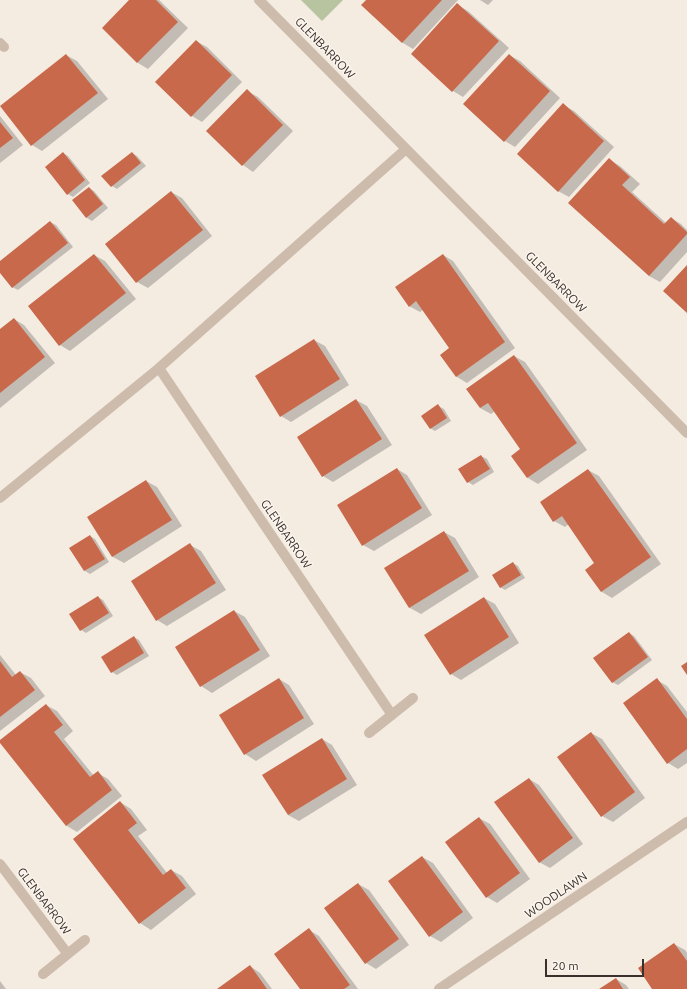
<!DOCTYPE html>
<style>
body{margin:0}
#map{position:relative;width:687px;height:989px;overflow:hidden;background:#f4ebe1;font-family:Ubuntu,sans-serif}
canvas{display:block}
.scale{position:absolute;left:545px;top:959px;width:99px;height:18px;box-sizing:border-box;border:2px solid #3b302b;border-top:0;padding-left:5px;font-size:12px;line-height:14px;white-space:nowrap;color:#3b302b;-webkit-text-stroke:3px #fbf5ee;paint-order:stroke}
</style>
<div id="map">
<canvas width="687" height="989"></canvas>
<div class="scale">20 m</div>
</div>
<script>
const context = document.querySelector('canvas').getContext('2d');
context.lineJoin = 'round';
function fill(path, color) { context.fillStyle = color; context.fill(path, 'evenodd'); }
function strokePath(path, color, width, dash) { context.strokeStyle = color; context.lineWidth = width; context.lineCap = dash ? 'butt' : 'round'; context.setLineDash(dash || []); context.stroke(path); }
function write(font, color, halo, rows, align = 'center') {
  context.font = font + ' Ubuntu,sans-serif'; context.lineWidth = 3; context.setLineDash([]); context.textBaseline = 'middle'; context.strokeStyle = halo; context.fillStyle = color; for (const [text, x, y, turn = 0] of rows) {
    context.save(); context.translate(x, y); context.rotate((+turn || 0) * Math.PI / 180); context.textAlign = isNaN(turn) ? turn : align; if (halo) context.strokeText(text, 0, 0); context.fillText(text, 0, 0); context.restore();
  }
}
const green = new Path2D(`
 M301,0h42l-21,21z`);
const shadow = new Path2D(`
 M130,0h29l29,28 -40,41 -10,-6 -35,-35z
 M367,0h91l-45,49 -10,-6 -41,-38z
 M480,0h13l-5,5z
 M458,5l10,6 41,37 -46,49 -10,-6z
 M196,41l11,6 35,35 -40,40 -10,-6 -35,-34z
 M66,55l11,6 31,38 -66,52 -10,-6z
 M509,55l11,6 40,37 -45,49 -10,-6z
 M247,91l11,6 35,34 -40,41 -10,-7 -35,-34z
 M563,105l11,6 40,36 -45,50 -11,-6z
 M0,116l23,29 -23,18z
 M63,153l5,3 22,27 -17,14 -5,-3z
 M132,153l5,3 9,10 -29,23 -5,-3z
 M610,160l10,6 20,18 -8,8 34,31 5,-5 10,6 6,6v22l-27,30 -11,-6z
 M89,188l5,3 14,17 -16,13 -5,-3 -14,-18z
 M171,192l11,6 30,38 -64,52 -11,-6 -31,-38z
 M50,222l6,3 17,22 -55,43 -6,-3 -12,-15v-10z
 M94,255l11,6 31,38 -66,52 -10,-6z
 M443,255l10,6 62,87 -48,35 -10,-6 -16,-22 10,-7 -28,-38 -3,2 -11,-6z
 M14,319l10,6 31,38 -55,45v-78z
 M314,340l11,6 24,39 -58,37 -10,-6z
 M514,356l11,6 62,88 -49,34 -10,-6 -15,-22 9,-6 -27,-39 -4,3 -11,-6z
 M356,400l11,6 25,39 -59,37 -10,-6z
 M438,406l6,3 7,12 -16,10 -5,-3z
 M481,456l6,3 7,13 -21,13 -5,-3z
 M397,469l10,6 25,40 -58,36 -11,-6z
 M588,470l11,6 62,88 -49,34 -10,-6 -15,-22 9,-7 -27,-39 -4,3 -11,-6z
 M146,481l11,6 25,39 -58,37 -11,-6 -25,-39z
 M444,532l11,6 24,39 -58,37 -11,-6 -24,-40z
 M90,536l5,3 14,23 -19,12 -5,-3 -14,-22z
 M190,545l11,6 25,39 -59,36 -10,-6z
 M513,563l5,3 7,12 -20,12 -5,-3z
 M98,597l5,3 10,16 -27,17 -5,-3z
 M484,598l11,6 24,39 -58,37 -10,-6z
 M234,611l11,6 25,39 -58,37 -11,-7 -25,-39z
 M629,633l5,3 18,24 -34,25 -6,-3z
 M134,637l5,3 10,16 -32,19 -5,-3z
 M0,655l16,20 4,-3 11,6 14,18 -45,35z
 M279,679l10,6 25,39 -58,37 -11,-7 -25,-39z
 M657,680l10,6 20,26v51l-9,6 -10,-6z
 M46,705l11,6 16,20 -9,8 30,37 4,-3 10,6 14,17 -45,36 -10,-6 -67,-85z
 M591,733l11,6 43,59 -32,24 -11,-6z
 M322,739l10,6 25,40 -58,36 -11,-6z
 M529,779l10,6 44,59 -33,24 -11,-6z
 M120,802l11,7 16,21 -9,6 29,37 4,-3 11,6 14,18 -45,36 -11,-7 -66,-84z
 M479,818l11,6 40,55 -33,24 -10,-6z
 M422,857l11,6 40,55 -32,24 -11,-6 -41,-55z
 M358,884l11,6 40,55 -33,24 -10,-6z
 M309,930l10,6 39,53h-57z
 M674,944l11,6 2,3v36h-34z
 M250,966l10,7 12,16h-53z
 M616,979l10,6 3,4h-28z
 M0,981l6,8h-6z`);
const building = new Path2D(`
 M129,0h27l22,22 -41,41 -35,-35z
 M366,0h76l-40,43 -41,-38z
 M457,3l42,38 -47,51 -41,-38z
 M196,40l36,35 -41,42 -36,-35z
 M66,54l32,39 -67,53 -31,-40z
 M509,54l41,37 -46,51 -41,-38z
 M247,89l36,36 -41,41 -36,-35z
 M563,103l41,38 -46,51 -41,-38z
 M0,122l13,16 -13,10z
 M63,152l22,28 -18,15 -22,-28z
 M132,152l9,11 -30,24 -10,-11z
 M609,158l21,19 -8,8 42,39 7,-7 16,15v2l-38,42 -81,-73z
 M89,187l14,17 -17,14 -14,-18z
 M171,191l32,39 -67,53 -31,-39z
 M50,221l18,22 -56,45 -12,-15v-12z
 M94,254l32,39 -67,53 -31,-40z
 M443,254l62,88 -49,35 -16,-22 9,-7 -33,-47 -7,6 -14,-20z
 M687,265v48l-24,-22z
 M14,318l31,39 -45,36v-64z
 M314,339l26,40 -60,38 -25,-41z
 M514,355l63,88 -50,35 -16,-22 9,-7 -32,-46 -8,5 -14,-19z
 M356,399l26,40 -60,38 -25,-40z
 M438,404l9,14 -17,11 -9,-13z
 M481,455l9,14 -23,14 -9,-14z
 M397,468l25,40 -60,38 -25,-41z
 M588,469l63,88 -50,35 -16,-22 9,-7 -32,-47 -9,6 -13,-20z
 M146,480l26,40 -60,37 -25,-40z
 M444,531l25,40 -60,37 -25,-40z
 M90,535l15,24 -21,12 -15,-23z
 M190,543l26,40 -60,38 -25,-40z
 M513,562l8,13 -21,13 -8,-13z
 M98,596l11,17 -29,18 -11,-17z
 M484,597l25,40 -59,38 -26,-40z
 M234,610l26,40 -60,37 -25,-40z
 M629,632l19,25 -36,26 -19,-25z
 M134,636l10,17 -33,20 -10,-16z
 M0,661l12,16 8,-6 15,19 -35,27z
 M687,662v13l-6,-9z
 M279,678l25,40 -60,37 -25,-40z
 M657,678l30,41v30l-20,15 -44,-61z
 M46,704l17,21 -9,7 36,45 8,-6 14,19 -46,36 -66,-83v-3z
 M591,732l44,60 -34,25 -44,-60z
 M322,738l25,41 -59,36 -26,-40z
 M529,778l44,60 -34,25 -45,-61z
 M120,801l17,22 -9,7 35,45 8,-6 15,19 -47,36 -66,-85z
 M479,817l41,56 -34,25 -41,-56z
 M422,856l41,56 -34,25 -41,-56z
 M358,883l41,56 -34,25 -41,-56z
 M309,928l41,57 -6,4h-44l-26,-35z
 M674,943l13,18v28h-35l-14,-21z
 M250,965l17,24h-50z
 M616,978l7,11h-24z`);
const minor = new Path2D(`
 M259,0l428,433
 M0,43l4,4
 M159,368l233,347
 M0,498l159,-130 247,-219
 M369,733l44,-35
 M0,864l67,89
 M43,974l42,-34
 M439,989l248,-167`);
const streetNames = [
 ["GLENBARROW",325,48,46],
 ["GLENBARROW",556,282,45],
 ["GLENBARROW",286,534,56],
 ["WOODLAWN",556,895,-34],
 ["GLENBARROW",44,901,53]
];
fill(green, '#b8c4a0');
fill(shadow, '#0003');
fill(building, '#c8694b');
strokePath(minor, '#cdbbac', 10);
write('12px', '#3b302b', '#fbf5ee', streetNames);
</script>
